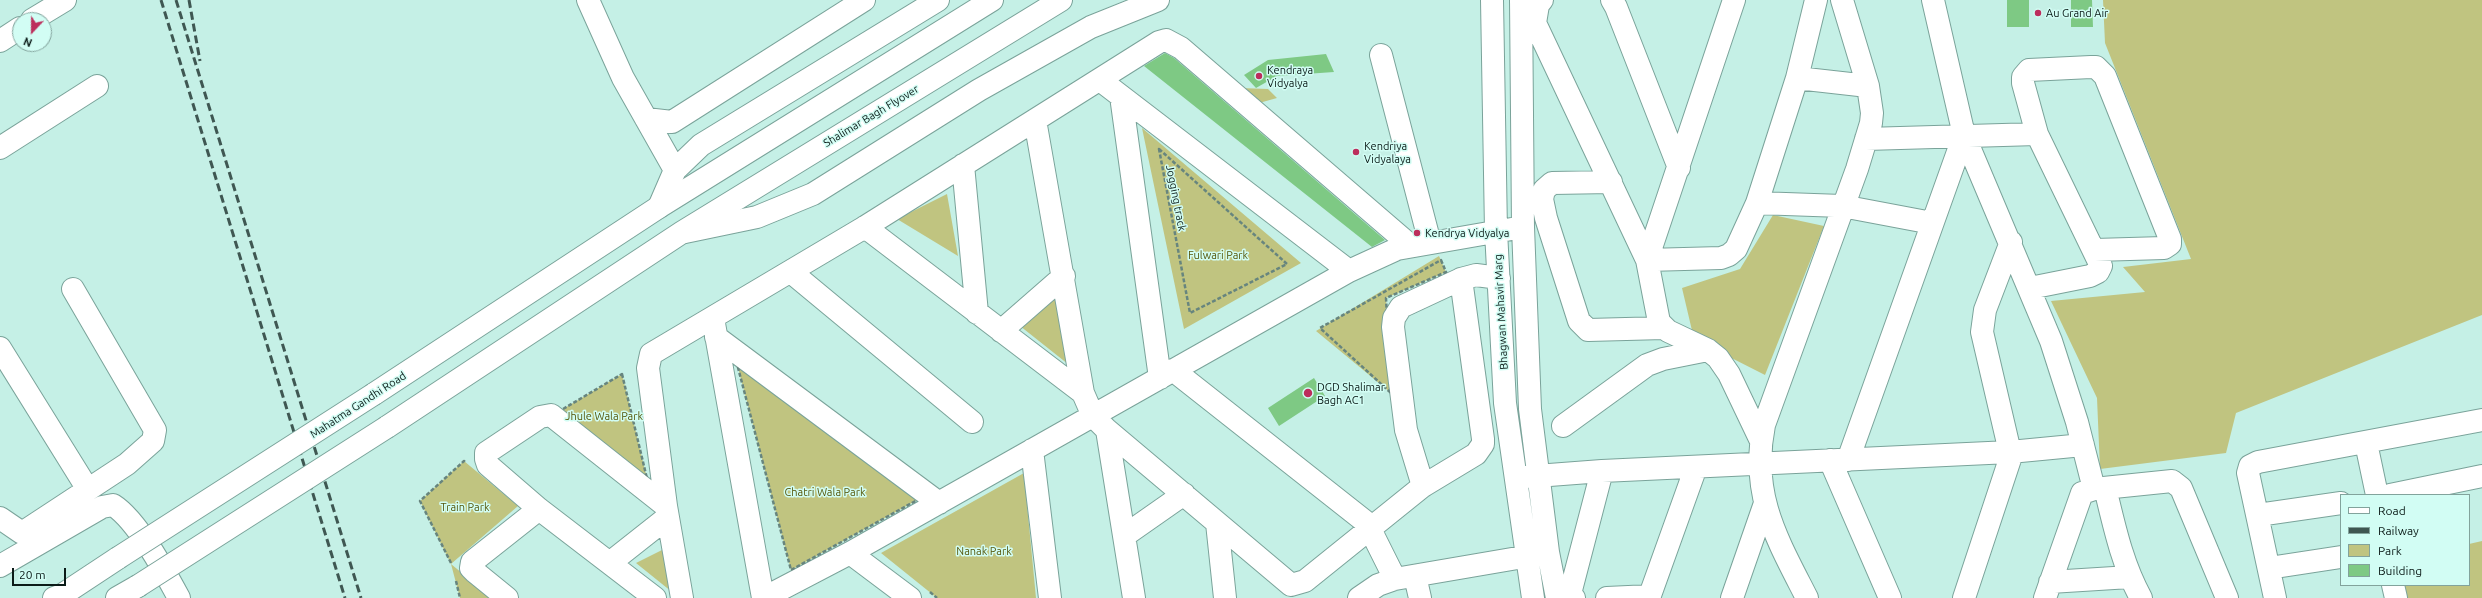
<!DOCTYPE html>
<style>
body{margin:0}
#map{position:relative;width:2482px;height:598px;overflow:hidden;background:#c5f0e6;font-family:Ubuntu,sans-serif}
canvas{display:block}
.legend{position:absolute;left:2340px;top:494px;width:130px;height:92px;box-sizing:border-box;background:#d2fdf4;border:1px solid #82a39c;margin:0;padding:5px 7px;list-style:none;font-size:12px;color:#0b1b18}
.legend li{display:flex;align-items:center;gap:8px;height:20px}
.legend b{width:20px;border:1px solid #82a39c}
.north{position:absolute;left:12px;top:12px;width:40px;height:40px;box-sizing:border-box;background:#d2fdf4;border:1px solid #82a39c;border-radius:50%;rotate:202deg;font-size:11px;font-weight:700;line-height:16px;text-align:center;color:#0b1b18}
.north::after{content:'';display:block;margin:auto;width:14px;height:18px;background:#bc2e5c;clip-path:polygon(50% 0,100% 100%,50% 72%,0 100%)}
.scale{position:absolute;left:12px;top:568px;width:54px;height:18px;box-sizing:border-box;border:2px solid #0b1b18;border-top:0;padding-left:5px;font-size:12px;line-height:14px;white-space:nowrap;color:#0b1b18;-webkit-text-stroke:3px #d2fdf4;paint-order:stroke}
</style>
<div id="map">
<canvas width="2482" height="598"></canvas>
<ul class="legend">
<li><b style="height:5px;background:#fff"></b>Road</li>
<li><b style="height:5px;background:#3f5752"></b>Railway</li>
<li><b style="height:11px;background:#c0c480"></b>Park</li>
<li><b style="height:11px;background:#7ec984"></b>Building</li>
</ul>
<div class="north">N</div>
<div class="scale">20 m</div>
</div>
<script>
const context = document.querySelector('canvas').getContext('2d');
context.lineJoin = 'round';
function fill(path, color) { context.fillStyle = color; context.fill(path, 'evenodd'); }
function strokePath(path, color, width, dash) { context.strokeStyle = color; context.lineWidth = width; context.lineCap = dash ? 'butt' : 'round'; context.setLineDash(dash || []); context.stroke(path); }
function write(font, color, halo, rows, align = 'center') {
  context.font = font + ' Ubuntu,sans-serif'; context.lineWidth = 3; context.setLineDash([]); context.textBaseline = 'middle'; context.strokeStyle = halo; context.fillStyle = color; for (const [text, x, y, turn = 0] of rows) {
    context.save(); context.translate(x, y); context.rotate((+turn || 0) * Math.PI / 180); context.textAlign = isNaN(turn) ? turn : align; if (halo) context.strokeText(text, 0, 0); context.fillText(text, 0, 0); context.restore();
  }
}
const green = new Path2D(`
 M2103,0h379v315l-246,98 -10,40 -126,16 -3,-71 -46,-97 94,-9 -22,-25 68,-8 -86,-216z
 M1240,88l28,1 9,9 -18,5z
 M1142,128l159,135 -117,66z
 M947,194l11,62 -61,-37z
 M1773,215l51,11 -59,149 -71,-36 -12,-51 58,-19z
 M1439,256l7,16 -60,26 5,95 -75,-62z
 M1057,296l16,72 -58,-46z
 M736,360l183,139 -128,71z
 M622,374l27,113 -91,-75z
 M464,461l54,45 -67,58 41,34h-32l-9,-34 -31,-63z
 M1024,473l12,125h-99l-56,-45z
 M2482,541v57h-78l-2,-13h67v-41z
 M662,550l10,42 -36,-29z`);
const building = new Path2D(`
 M2007,0h22v27h-22z
 M2071,0h21l1,27h-22z
 M1165,53l9,5 211,182 -13,7 -228,-181z
 M1326,54l8,18 -57,4 -21,12 -12,-13 24,-15z
 M1314,378l11,18 -46,30 -11,-18z`);
const path = new Path2D(`
 M1159,149l128,115 -97,49z
 M1441,260l5,12 -60,26 5,95 -71,-65z
 M736,360l183,139 -128,71z
 M622,374l27,113 -91,-75z
 M451,563l-31,-62 44,-40 2,2
 M456,581l4,17
 M930,592l7,6`);
const minor = new Path2D(`
 M588,0l35,78 52,92
 M1492,0l4,231 9,172 28,195
 M1521,0l2,227 7,182 18,143 9,46
 M1542,0l-4,5 -3,18 112,237 12,62 9,9 40,19 10,8 11,16 32,67
 M1612,0l4,7 63,161
 M1734,0l-87,260 74,-2 8,-3 7,-6 21,-46 40,-125 19,-78
 M1933,0l31,135 87,206 26,81 17,67
 M32,20l33,-20
 M0,41l20,-13
 M1381,55l49,188
 M1797,78l71,8
 M1100,80l249,191
 M1121,96l39,282
 M646,119l26,3 192,-122
 M1035,120l48,273 10,23 14,14 184,155 14,-4 118,-95 53,-32 7,-10v-5l-22,-160
 M1866,139l171,-5
 M0,148l97,-62
 M963,165l14,148
 M1611,182l-59,1 -8,7 -2,9 4,19 33,103 9,9 76,-2
 M1757,203l85,3 90,17
 M659,207l16,-37 26,-25 237,-145
 M865,227l218,166
 M685,232l72,-15 56,-23 166,-104 112,-63 67,-27
 M791,272l181,150
 M2030,288l60,-12 8,-4 3,-6 -64,-132 -14,-51v-6l6,-7 62,-3h5l9,9 65,163v5l-6,4 -69,2
 M713,318l50,280
 M1001,331l63,-55
 M716,337l223,166
 M0,348l87,140
 M1173,370l194,153 28,56
 M1563,426l84,-61 16,-6 45,-9
 M1107,430l27,168
 M2366,443l11,52
 M1032,450l18,148
 M1830,460l60,138
 M1848,460l116,-325
 M1523,477l79,-6 408,-19 73,-7
 M1423,486l-17,-56 -13,-103 1,-9 7,-11 60,-28 15,-4 23,3
 M2105,488c9,37 17,76 36,110
 M2390,495l92,-19
 M2258,515l83,-12
 M0,518l22,15 105,-69 26,-23 2,-11 -82,-141
 M1217,523l8,75
 M1124,536l60,-42
 M850,553l60,45
 M611,562l57,-45
 M0,566l102,-59 11,-2c24,15 52,67 66,93
 M2269,568l72,-11
 M1415,576l5,22
 M2050,582l80,-5
 M2393,585l3,13
 M507,598l-32,-26 -4,-4 1,-6 67,-53
 M655,598l-116,-89 -51,-44 -2,-6v-6l54,-36 11,-2 115,91
 M682,598l-16,-92 -18,-138 3,-14 214,-127 294,-185 7,-2 15,8 230,198
 M764,598l86,-45 499,-282 48,-22 126,-22
 M1359,598l19,-13 17,-6 146,-25
 M1574,598l-4,-3 1,-5 31,-119
 M1607,598l43,-2
 M1649,598l47,-131
 M1732,598l32,-92
 M1807,598c-30,-59 -57,-103 -43,-173l93,-256 14,-46 1,-10 -4,-27 -26,-86
 M1964,598l46,-139v-7l-28,-120 3,-22 26,-68
 M2045,598l37,-105 12,-4 78,-8 9,7 46,110
 M2275,598l-27,-125 2,-7 8,-4 224,-42`);
const major = new Path2D(`
 M374,394l285,-187 333,-207
 M387,427l294,-194 380,-233
 M54,598l8,-3 56,-37
 M117,598l21,-12`);
const rail = new Path2D(`
 M161,0l184,598
 M176,0l185,598
 M189,0l11,61`);
const majorBridge = new Path2D(`
 M118,558l256,-164
 M138,586l249,-159`);
const markers = [
 [2038,13,4,"#bc2e5c"],
 [1259,76,4,"#bc2e5c"],
 [1356,152,4,"#bc2e5c"],
 [1417,233,4,"#bc2e5c"],
 [1308,393,5,"#bc2e5c"]
];
const poiNames = [
 ["Au Grand Air",2046,13],
 ["Kendraya",1267,70],
 ["Vidyalya",1267,83],
 ["Kendriya",1364,146],
 ["Vidyalaya",1364,159],
 ["Kendrya Vidyalya",1425,233],
 ["DGD Shalimar",1317,387],
 ["Bagh AC1",1317,400]
];
const streetNames = [
 ["Shalimar Bagh Flyover",871,116,-31],
 ["Jogging track",1176,198,79],
 ["Bhagwan Mahavir Marg",1501,312,-93],
 ["Mahatma Gandhi Road",358,405,-33]
];
const parkNames = [
 ["Fulwari Park",1218,255],
 ["Jhule Wala Park",604,416],
 ["Chatri Wala Park",825,492],
 ["Train Park",465,507],
 ["Nanak Park",984,551]
];
fill(green, '#c0c480');
fill(building, '#7ec984');
strokePath(minor, '#7aa39a', 24);
strokePath(major, '#7aa39a', 24);
strokePath(path, '#67857e', 2.5, [4, 2]);
strokePath(minor, '#fff', 22);
strokePath(major, '#fff', 22);
strokePath(rail, '#3f5752', 3, [8, 4]);
strokePath(majorBridge, '#7aa39a', 24, []);
strokePath(majorBridge, '#fff', 22);
for (const [x, y, r, color] of markers) { const dot = new Path2D(); dot.arc(x, y, r, 0, 2 * Math.PI); context.fillStyle = color; context.fill(dot); strokePath(dot, '#d2fdf4', 1.5); }
write('11px', '#0b1b18', '#d2fdf4', poiNames, 'left');
write('11px', '#0b1b18', '#d2fdf4', streetNames);
write('11px', '#56570b', '#d2fdf4', parkNames);
</script>
